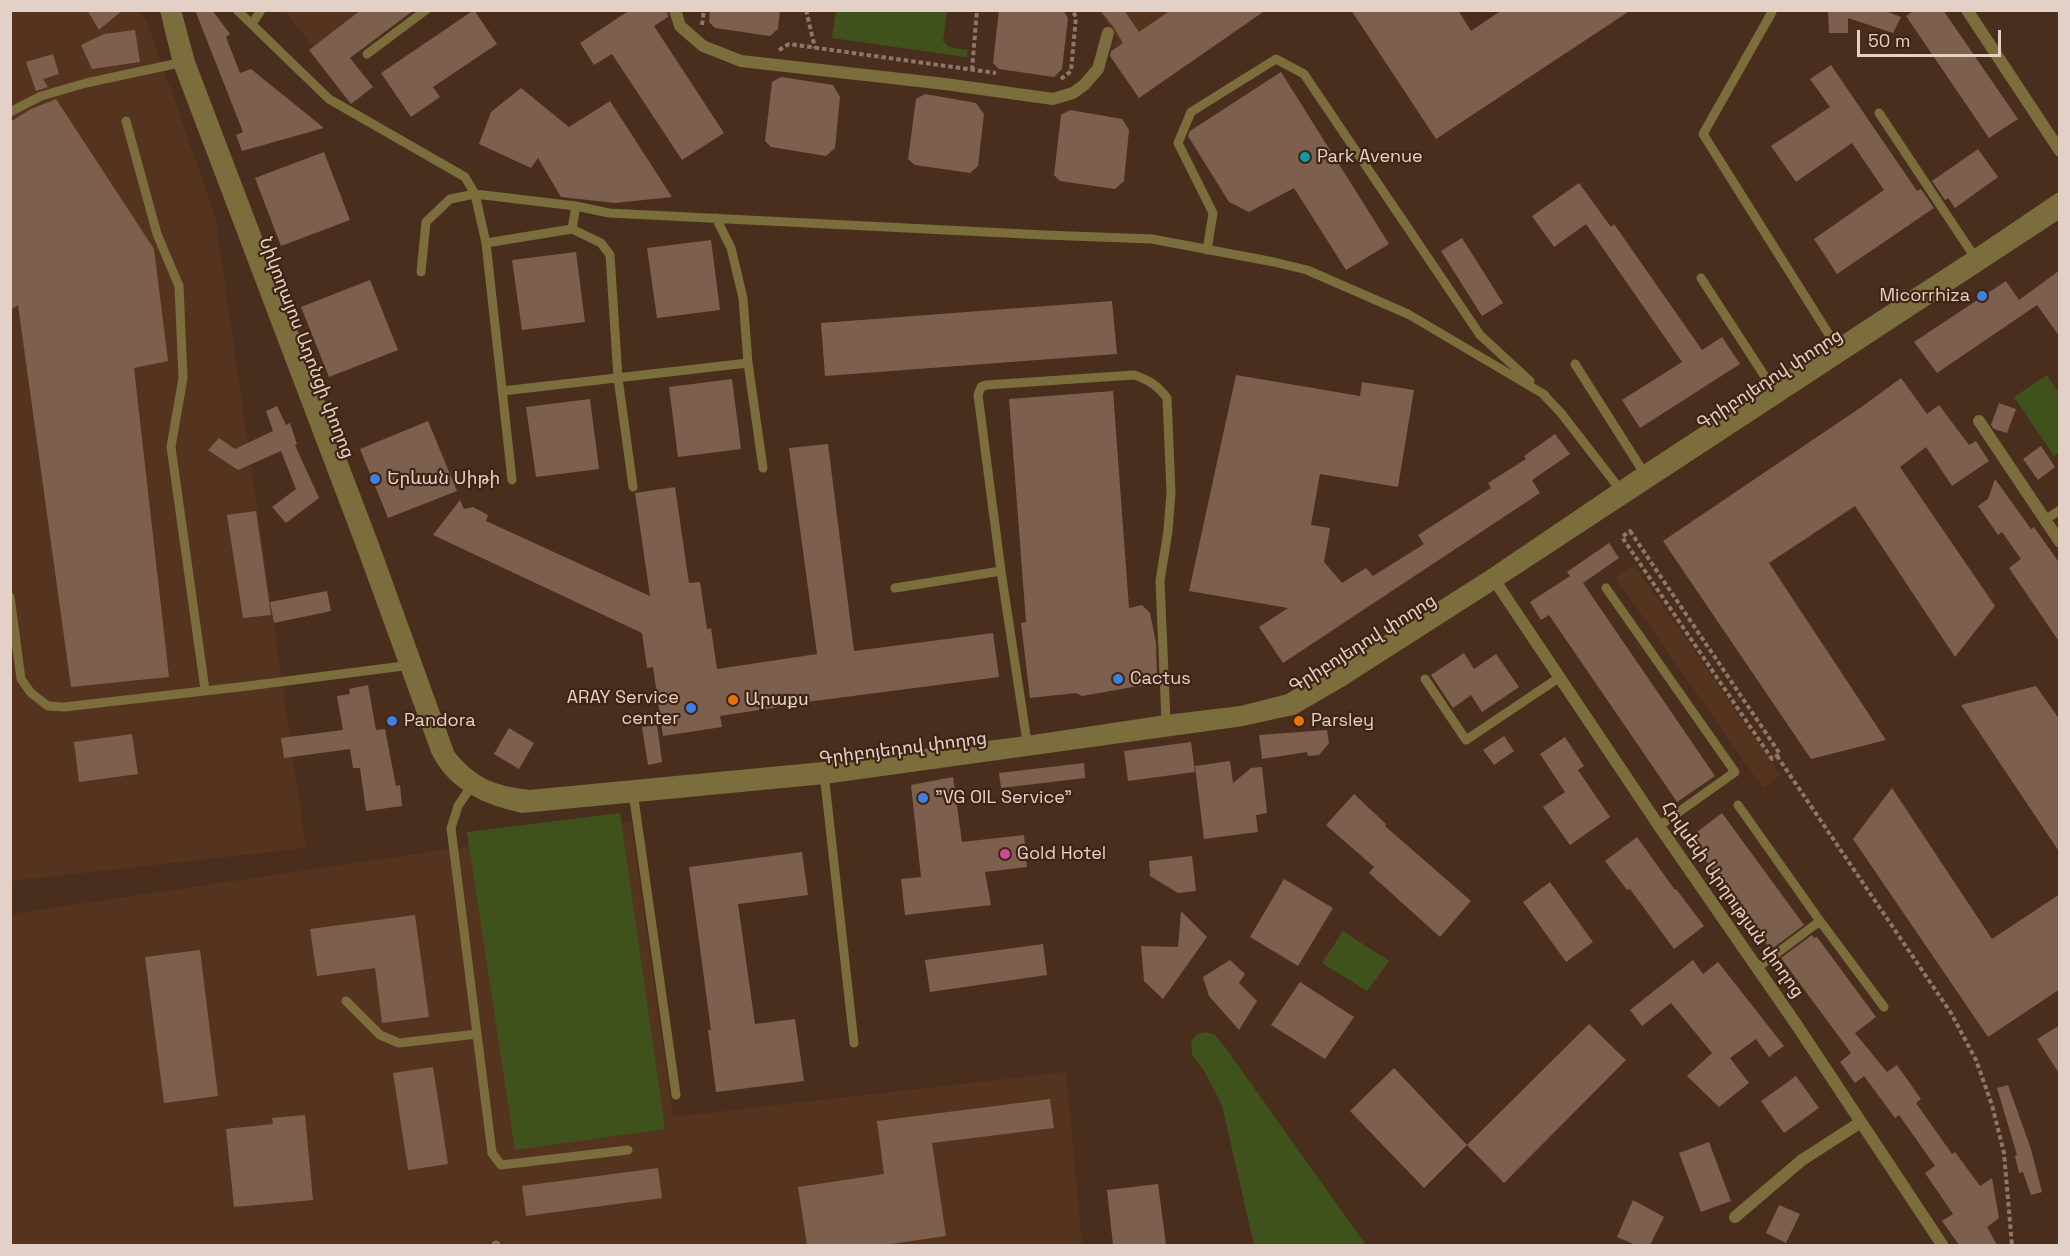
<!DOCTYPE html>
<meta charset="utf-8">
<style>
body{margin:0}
#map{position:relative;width:2070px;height:1256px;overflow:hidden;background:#492e1d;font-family:"Space Grotesk",sans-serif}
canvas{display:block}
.frame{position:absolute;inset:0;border:12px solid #e3d1c7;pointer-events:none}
.scale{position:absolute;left:1857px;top:30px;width:144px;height:27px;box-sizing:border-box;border:3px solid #e3d1c7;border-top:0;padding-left:8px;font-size:18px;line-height:21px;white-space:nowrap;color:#e3d1c7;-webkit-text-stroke:4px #3f2414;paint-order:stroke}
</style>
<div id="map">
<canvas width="2070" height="1256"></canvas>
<div class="frame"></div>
<div class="scale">50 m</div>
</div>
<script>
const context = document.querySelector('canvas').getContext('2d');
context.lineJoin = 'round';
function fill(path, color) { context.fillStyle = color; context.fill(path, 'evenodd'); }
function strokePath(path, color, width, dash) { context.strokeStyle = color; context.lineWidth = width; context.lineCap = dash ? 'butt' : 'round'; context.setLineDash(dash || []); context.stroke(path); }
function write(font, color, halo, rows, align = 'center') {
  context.font = font + ' "Space Grotesk","Noto Sans Armenian",sans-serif'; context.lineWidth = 4.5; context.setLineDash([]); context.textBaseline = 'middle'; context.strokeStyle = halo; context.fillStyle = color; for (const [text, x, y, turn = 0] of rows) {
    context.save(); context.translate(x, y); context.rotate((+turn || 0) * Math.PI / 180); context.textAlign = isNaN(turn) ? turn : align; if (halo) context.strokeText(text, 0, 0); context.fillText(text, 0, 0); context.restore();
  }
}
const built = new Path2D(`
 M10,11h129l7,9 69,195 91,633 -295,33z
 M284,11h99l-62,44z
 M1099,11h121l-115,39 13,-10z
 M1634,565l147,210 -18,13 -147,-210z
 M631,822l42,295 393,-45 16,173 -1071,1v-332z`);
const green = new Path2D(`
 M836,11h111l-4,30 6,6 19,3 -1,6 -2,1 -133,-19z
 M2047,375l12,18v60l-5,3 -40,-59z
 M620,813l45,316 -150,21 -48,-318z
 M1343,931l46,30 -22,30 -45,-28z
 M1206,1032l9,3 10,12 141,198h-112l-32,-140 -19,-36 -11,-14 -1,-14 6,-7z`);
const building = new Path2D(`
 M87,10h36l-24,20z
 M195,10h17l18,24 -4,3 14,36 11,-4 73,59 -82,23 -6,-16 7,-3z
 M361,10h53l-64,48 23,29 -22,17 -42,-54z
 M474,10l23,34 -64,43 7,10 -29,20 -30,-44z
 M630,10h37l1,7 -14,9 70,107 -42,27 -70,-106 -18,11 -14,-22z
 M710,10h70l-2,19 -8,7 -55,-8 -6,-6z
 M999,10h64l5,8 -6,51 -8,8 -55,-8 -6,-6z
 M1100,10h24l15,22 32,-22h95l-127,88 -29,-42 1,-5 12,-8 -9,-15z
 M1351,10h107l13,21 31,-21h129l-195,129z
 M1828,10h55l18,7 -8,16 -45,-15v15h-19z
 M1915,10h28l75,109 -29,19 -83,-122z
 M135,30l5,32 -48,7 -11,-24 23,-11z
 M53,54l6,20 -16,5 5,8 -12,4 -10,-29z
 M1831,65l86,126 4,-2 13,19 -97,66 -23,-35 70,-49 -32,-47 -56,39 -25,-36 59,-39 -20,-28z
 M1281,72l108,172 -43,26 -52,-82 -45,24 -20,-10 -41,-66 2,-5z
 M781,77l52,8 7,12 -5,51 -9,8 -55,-9 -6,-6 7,-59z
 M521,88l48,39 41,-26 62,96 -57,6 -54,-6 -23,-39 -7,10 -52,-24 12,-32z
 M925,94l51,9 8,11 -6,52 -8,7 -55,-8 -7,-6 8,-60z
 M56,99l98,150 14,112 -34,7 35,309 -98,10 -53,-382 -8,5v-188l21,-13z
 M1070,110l52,9 7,11 -5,51 -9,8 -55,-8 -6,-6 7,-60z
 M1978,149l20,28 -43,31 -7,-10 -3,2 -13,-19z
 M324,152l26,68 -69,26 -26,-68z
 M1579,183l32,44 3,-3 88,126 20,-13 18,27 -100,64 -18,-28 60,-38 -96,-138 -32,23 -22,-31z
 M1462,238l41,65 -21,13 -41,-65z
 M711,240l9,70 -63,8 -10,-70z
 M576,252l9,70 -63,8 -10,-70z
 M2060,270v67l-23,-32 -100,68 -23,-31 92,-61 13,19z
 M370,280l28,70 -69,27 -28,-70z
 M1112,301l5,53 -292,22 -4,-53z
 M1236,375l124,21 2,-14 52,8 -16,97 -78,-13 -9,51 19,3 -6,34 18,21 24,-15 7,8 51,-32 -6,-9 73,-47 -3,-5 38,-24 -2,-3 31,-22 15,20 -38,26 8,13 -257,170 -24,-36 29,-19 -99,-17z
 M1901,378l26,36 12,-9 30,40 7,-4 13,20 -37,25 -26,-39 -26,20 95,139 -40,51 -100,-151 -86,57 117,177 -75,19 -148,-218 197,-133z
 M732,379l9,70 -63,8 -9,-70z
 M1113,391l16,217 13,-3 8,8 6,30 1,36 -2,4 -73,13 -6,-3 -46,5 -9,-75 5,-1 -17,-223z
 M590,399l9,70 -63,8 -10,-70z
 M1999,403l17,6 -9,24 -13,-4 -3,-4z
 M277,406l9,19 4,-2 7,21 -2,1 24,53 -33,25 -14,-16 24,-18 -15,-38 -43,19 -30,-20 11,-12 16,11 38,-18 -7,-20z
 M428,421l29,70 -69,27 -28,-69z
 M828,444l26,207 139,-18 6,44 -200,26v1l-79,12 2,11 -59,9 -10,-69 -6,1 -5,-35 -209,-98 27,-35 4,9 9,-2 15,8 -2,6 164,75 -15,-103 40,-6 14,96 11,-1 7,47 4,-1 6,41 100,-15 -28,-206z
 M2041,446l14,21 -17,13 -15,-21z
 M1995,479l36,50 3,-2 26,37v79l-51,-75 12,-9 -19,-27 -4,3 -20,-29 10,-7z
 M256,511l15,104 -28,3 -16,-103z
 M1609,543l10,15 -36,25 132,193 -38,26 -128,-187 -8,5 -11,-18 40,-26 -3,-4z
 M327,591l4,20 -57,12 -4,-21z
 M1464,653l10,16 22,-15 23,33 -37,25 -11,-17 -18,13 -22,-33z
 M368,685l8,45 9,-1 11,57 4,-1 2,21 -36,5 -6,-43h-7l-3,-19 -66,9 -3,-20 62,-8 -6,-34 13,-2 -1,-5z
 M2036,686l24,34v133l-99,-148z
 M657,725l5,37 -14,3 -6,-38z
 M509,728l25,15 -15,26 -25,-15z
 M1327,730l2,13 -10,12 -11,1 -1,-4 -45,7 -3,-24z
 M132,734l6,40 -59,8 -5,-40z
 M1504,736l10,15 -20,14 -11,-15z
 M1565,737l19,29 -6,4 32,47 -40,28 -27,-38 22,-15 -25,-38z
 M1191,742l4,30 -67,9 -4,-30z
 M1230,761l3,22 18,-15 11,-1 5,46 -11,2 2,17 -54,7 -9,-73z
 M1084,763l1,15 -84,10 -2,-15z
 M953,777l9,65 62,-7 3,32 -42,5 6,33 -86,10 -4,-36 20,-2 -10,-92z
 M1892,788l100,151 68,-45v95l-72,48 -135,-198z
 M1354,794l32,30 -1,2 86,75 -31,36 -71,-64 5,-6 -48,-42z
 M1722,813l82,112 -31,23 -2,-3 -2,2 -80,-109z
 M1637,837l38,53 1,-1 28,37 -30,23 -44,-60 -3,1 -22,-29z
 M802,852l6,43 -70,9 17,120 40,-5 9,62 -88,11 -8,-62h3l-22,-163z
 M1192,856l4,35 -18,2 -28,-17 -1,-15z
 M1284,879l49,29 -35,58 -48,-29z
 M1550,882l43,60 -27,20 -43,-60z
 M1181,911l26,26 -44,62 -19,-18 -3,-35 37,1z
 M415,915l14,102 -47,6 -7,-55 -58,8 -7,-47z
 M1812,935l2,3 3,-1 59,80 -21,16 32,39 10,-7 24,34 -5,4 36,51 3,-2 25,34 12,-8 7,40 -12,9 10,18h-38l-17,-24 11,-7 -28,-41 10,-7 -36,-51 -4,3 -31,-42 -9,7 -15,-21 11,-9 -70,-95z
 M1043,944l4,31 -117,17 -5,-32z
 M200,950l18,146 -54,7 -19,-146z
 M1230,960l15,14 -6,9 18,18 -18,29 -30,-34 -6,-19z
 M1693,960l10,14 15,-12 66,84 -15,11 -13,-18 -26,19 19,25 -30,24 -32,-31 25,-23 -41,-50 -29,23 -12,-16z
 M1300,982l54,35 -29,42 -54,-34z
 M1589,1024l37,36 -122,123 -37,-38z
 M2060,1025v50l-23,-36z
 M433,1067l15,97 -40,6 -15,-97z
 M1394,1068l73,77 -43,43 -74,-77z
 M1796,1076l23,32 -35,25 -23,-32z
 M2008,1085l23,64 11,43 -11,3 -8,-23 -4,1 -4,-17 2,-1 -20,-67z
 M1050,1099l4,29 -122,15 14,93 -62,9h-77l-9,-58 86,-13 -7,-53z
 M305,1115l8,85 -79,7 -8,-78 47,-5 -1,-6z
 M1709,1142l22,59 -30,11 -22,-59z
 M658,1168l4,30 -136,18 -4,-30z
 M1158,1184l8,61h-53l-6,-55z
 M1633,1200l31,17 -14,28h-14l-19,-8z
 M1779,1205l21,9 -14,29 -20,-10z`);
const path = new Path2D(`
 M806,10l9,38
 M702,25l2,-15
 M779,50l10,-6 207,29
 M972,70l5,-60
 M1061,79l10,-8 5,-54 -4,-7
 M1630,531l150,223 -8,5 -150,-222z
 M1777,756l174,257 25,47 16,45 12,48 8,93`);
const service = new Path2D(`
 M237,10l92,89 136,78 10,17 101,12 33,7 436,22 107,4 122,23 33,8 101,44 137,81
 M1770,10l2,2 -69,122 135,215
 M252,24l9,-14
 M367,54l59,-44
 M10,112l31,-16 45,-13 93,-20
 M1879,113l95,143
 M126,121l31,113 22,52 4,92 -12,69 34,243
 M716,218l15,30 12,50 5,65 15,105
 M572,229l4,-23
 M486,243l86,-14 29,14 9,12 8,123 15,109
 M1207,250l6,-37 -35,-70 13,-31 85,-53 28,15 176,261 50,46
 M421,272l5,-50 24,-23 25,-5 11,49 26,237
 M1701,278l74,114
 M1575,364l71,112
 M502,391l246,-28
 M1542,393l19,20 58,75
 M2045,520l15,-10
 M895,588l106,-17
 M1606,588l129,184 -76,54
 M10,597l11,82 10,14 17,13 16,1 184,-21 163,-21
 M1425,679l41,61 94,-63
 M1027,742l-26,-171 -23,-176 3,-8 5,-2 148,-10c15,5 23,10 33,23l4,94 -3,39 -8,50 6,140
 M824,773l30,270
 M470,788l-12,18 -7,22 41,325 9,12 127,-15
 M633,792l43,303
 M1738,805l82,116
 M1757,968l63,-47 64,86
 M346,1001l34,34 19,8 78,-9
 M496,1245v1`);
const minor = new Path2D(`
 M675,10l5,16 23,20 38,15 204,23 108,15 20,-6 11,-8 14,-16 10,-36
 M1979,421l81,121
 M1491,575l168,251 137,198 147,222
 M1735,1217l67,-57 59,-38`);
const tertiary = new Path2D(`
 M166,10l13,53 184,485 74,203c17,35 50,48 85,56l302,-29 419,-58 50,-11 50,-29 153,-98 564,-370
 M175,10l14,52 184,483 76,210c23,29 44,37 80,41l294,-28 204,-26 139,-21 75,-9 47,-12 55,-31 148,-94 152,-103 331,-216 86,-58
 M1967,10l93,141`);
const markers = [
 [1305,157,6,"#0f9aa8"],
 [1982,296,6,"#3f7fe0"],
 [375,479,6,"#3f7fe0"],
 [1118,679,6,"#3f7fe0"],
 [733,700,6,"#e8710a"],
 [691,708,6,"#3f7fe0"],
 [392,721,6,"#3f7fe0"],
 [1299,721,6,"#e8710a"],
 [923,798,6,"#3f7fe0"],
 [1005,854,6,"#d1479c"]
];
const poiNames = [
 ["Park Avenue",1317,157],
 ["Micorrhiza",1970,296,"right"],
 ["Երևան Սիթի",387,479],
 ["Cactus",1130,679],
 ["ARAY Service",679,698,"right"],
 ["center",679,719,"right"],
 ["Արաքս",745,700],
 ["Pandora",404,721],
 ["Parsley",1311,721],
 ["\"VG OIL Service\"",935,798],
 ["Gold Hotel",1017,854]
];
const streetNames = [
 ["Նիկողայոս Ադոնցի փողոց",306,348,69],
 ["Գրիբոյեդով փողոց",1770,380,-33],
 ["Գրիբոյեդով փողոց",1363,644,-32],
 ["Գրիբոյեդով փողոց",903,749,-7],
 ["Հովսեփ Արղության փողոց",1732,900,55]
];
fill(built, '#55341f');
fill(green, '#3f521b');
fill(building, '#7d5f4d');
strokePath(path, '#8e776a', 4, [4.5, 3]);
strokePath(service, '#7b6d3c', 9);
strokePath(minor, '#7b6d3c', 12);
strokePath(tertiary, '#7b6d3c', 12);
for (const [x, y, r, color] of markers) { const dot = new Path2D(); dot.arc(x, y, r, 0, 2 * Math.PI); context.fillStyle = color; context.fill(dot); strokePath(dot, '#3f2414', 2); }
write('18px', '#e3d1c7', '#3f2414', poiNames, 'left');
write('18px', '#e3d1c7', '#3f2414', streetNames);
</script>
